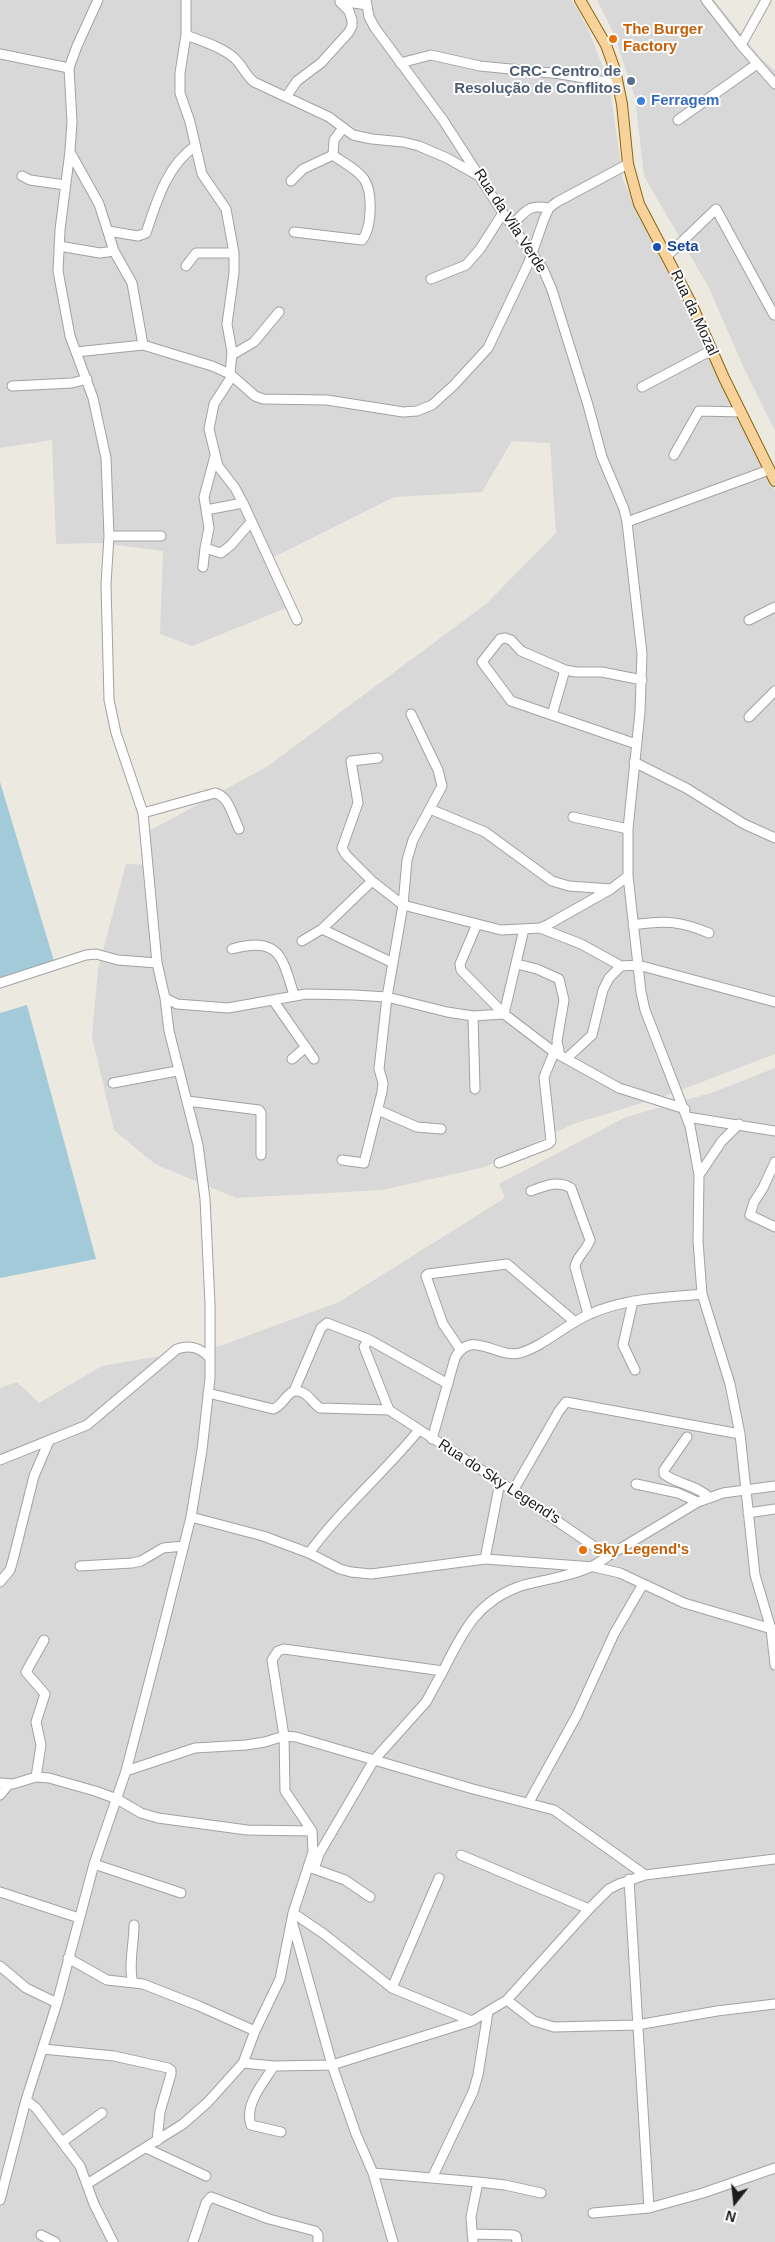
<!DOCTYPE html>
<meta charset="utf-8">
<style>
body{margin:0}
#map{position:relative;width:775px;height:2242px;overflow:hidden;background:#ece9e1;font-family:Helvetica,sans-serif}
canvas{display:block}
.north{position:absolute;left:710px;top:2177px;width:50px;height:50px;-webkit-text-stroke:4px #fff;paint-order:stroke;rotate:196deg;font-size:14px;font-weight:700;line-height:20px;text-align:center;color:#1b1b1b}
.north::after{content:'';display:block;margin:auto;width:18px;height:22px;background:#1b1b1b;clip-path:polygon(50% 0,100% 100%,50% 72%,0 100%)}
</style>
<div id="map">
<canvas width="775" height="2242"></canvas>
<div class="north">N</div>
</div>
<script>
const context = document.querySelector('canvas').getContext('2d');
context.lineJoin = 'round';
function fill(path, color) { context.fillStyle = color; context.fill(path, 'evenodd'); }
function strokePath(path, color, width, dash) { context.strokeStyle = color; context.lineWidth = width; context.lineCap = dash ? 'butt' : 'round'; context.setLineDash(dash || []); context.stroke(path); }
function write(font, color, halo, rows, align = 'center') {
  context.font = font + ' Helvetica,sans-serif'; context.lineWidth = 4; context.setLineDash([]); context.textBaseline = 'middle'; context.strokeStyle = halo; context.fillStyle = color; for (const [text, x, y, turn = 0] of rows) {
    context.save(); context.translate(x, y); context.rotate((+turn || 0) * Math.PI / 180); context.textAlign = isNaN(turn) ? turn : align; if (halo) context.strokeText(text, 0, 0); context.fillText(text, 0, 0); context.restore();
  }
}
const residential = new Path2D(`
 M0,0h572l15,27 22,55 14,98 152,311v563l-110,42 -92,28 -88,43 -103,23 -146,8 -81,-34 -41,-34 -22,-93 6,-68 28,-105 27,1 -4,-34 119,-65 218,-162 70,-71 -6,-90 -38,-2 -30,51 -88,5 -120,60 15,50 -97,39 -32,-12 3,-83 -62,-8 -45,1 -4,-104 -52,8z
 M597,0h117l46,57 15,14v360l-32,-65 -35,-80 -64,-110 -9,-79 -21,-63z
 M775,1068v1174h-775v-854l17,-6 22,21 63,-37 118,-20 119,-44 166,-104 -6,-14 127,-67 88,-25z`);
const water = new Path2D(`
 M0,782l54,179 -54,18z
 M27,1005l69,254 -96,19v-265z`);
const minor = new Path2D(`
 M186,0v35l-6,38v20l10,29 12,52 24,35 8,44v20l-7,51 5,28 -2,22
 M366,0l3,17 6,11 68,92 60,93 40,56 9,21 36,115 14,52 22,52 3,13 15,132 -2,58 -12,117v47l13,116 4,18 45,116 9,49 -1,66 4,53 28,90 10,50 15,141 16,54 4,36
 M706,0l35,45 34,39
 M340,1l27,4
 M186,35c15,6 34,11 47,22 9,7 12,18 21,25l75,35 24,18 19,4 31,3 16,4 28,12 32,18
 M741,45l25,-45
 M0,54l69,14
 M400,63l31,-8 49,11 81,8 57,10
 M286,97l11,-16 24,-18 28,-31 3,-6v-6l-3,-9 -9,-9
 M678,120l79,-56
 M70,152l29,52 15,47 18,32 11,62
 M22,176l8,4 35,5
 M291,181l12,-12 30,-14
 M512,225c14,-14 16,-21 37,-17
 M108,231l30,5 8,-3c11,-32 20,-66 49,-87
 M294,232l68,8c10,-12 11,-48 2,-61 -8,-11 -21,-16 -31,-24l1,-15 9,-12
 M59,246l41,7 14,-2
 M667,256l49,-47 58,106
 M186,266l10,-13h38
 M431,279l35,-14 14,-16 23,-36
 M76,352l67,-7 69,21 18,8 25,22 8,3 64,1 76,12 14,-1 15,-6 22,-20 34,-37 41,-86 15,-43 5,-11 8,-6 71,-38
 M232,355l22,-13 25,-30
 M232,376l-18,28 -5,25 9,37 17,22 8,15 54,117
 M12,386l60,-3 15,-4
 M642,387l70,-37
 M674,455l25,-44 42,1
 M206,510l37,-7
 M627,522l142,-52
 M109,536h52
 M205,548l4,-20 -5,-31 11,-41
 M203,567l2,-19 16,5 10,-8 20,-23
 M749,620l26,-13
 M552,715l13,-45
 M749,717l26,-26
 M636,744l-125,-43 -29,-39 18,-23 5,-1 6,2 10,11 44,19 11,2h26l40,8
 M378,758l-27,3 7,42 -16,45 4,7 26,26 31,24 98,25 39,-2 9,-4 62,-35 17,-13
 M634,762l52,26 58,36 31,14
 M430,809l55,23 67,49 17,5 42,3
 M143,813l72,-20c14,3 18,24 24,36
 M573,817l55,12
 M477,924l-17,40 1,6 43,44 50,38 65,36 66,21
 M633,925c32,-5 47,-4 76,8
 M540,928l41,16 40,22
 M322,929l71,34
 M302,941l20,-12 50,-48
 M232,949c47,-13 50,7 62,46
 M517,964l20,5 22,10 5,21 -7,41 2,10
 M0,983l86,-28 10,-1 22,6 39,3
 M165,998l12,6 51,4 78,-14 48,1 33,2 60,15 26,4 31,-2
 M273,1000l41,59
 M504,1014l20,-85
 M473,1016l2,73
 M292,1059l14,-12
 M566,1059l26,-24 11,-45 6,-12 12,-12 17,-1 137,37
 M113,1083l64,-12
 M187,1101l72,9 2,3v42
 M378,1110l39,17 24,2
 M687,1117l88,14
 M342,1160l22,3 18,-71 1,-9 -4,-14 8,-72 16,-92 4,-45 6,-20 29,-54 -4,-16 -27,-56
 M775,1162l-12,26 -9,14 -4,13 25,12
 M499,1163l49,-19 3,-3 -7,-64 13,-32
 M699,1175l23,-34 17,-17
 M531,1191c14,-5 26,-11 40,-3l19,52c-3,10 -14,17 -15,27l13,47
 M633,1301l-10,44 12,25
 M368,1339l-4,8 25,63 111,72 108,74
 M460,1349l-17,-25 -17,-48 2,-2 79,-10 68,58
 M294,1391l27,-63 6,-5 41,16 80,45
 M208,1393l65,16c13,-4 15,-26 32,-15 6,4 9,10 15,14l69,2
 M687,1437l-23,33v4c15,11 31,10 46,24
 M432,1439l23,-81c16,-30 42,1 65,-5 26,-8 46,-29 70,-39 35,-16 74,-16 112,-20
 M0,1460l87,-35 90,-76c13,-4 22,-2 32,8
 M636,1484l42,9 20,9
 M513,1491l46,-80 7,-9 174,32
 M748,1513l27,-4
 M191,1517l72,19 46,17 31,16 11,3 20,2 114,-15 109,8 26,6 64,30 91,27
 M309,1553c32,-44 75,-80 110,-123
 M485,1559l15,-77
 M80,1566l52,-3 9,-2 22,-13 21,-2
 M0,1582l10,-12 3,-10 21,-84 15,-35
 M126,1771l69,-23 51,-3 19,-3 19,-6 12,1 177,52 81,21 91,65
 M36,1777l5,-32 -5,-23 9,-28 -19,-22 18,-32
 M0,1783l13,1 23,-7 13,1 46,13 22,8 24,14 17,5 89,12 65,1
 M0,1795l9,-11
 M529,1802l48,-87 37,-81 29,-50
 M461,1855l128,54
 M94,1864l87,29
 M309,1867l36,13 25,17
 M314,1869l5,-15 55,-94 52,-58 17,-31
 M629,1879l20,329
 M0,1892l79,26
 M293,1913l31,21 68,54 80,33
 M292,1921l40,144 24,69 17,39 20,69
 M68,1958l39,22 36,4 56,22 56,25
 M0,1966l26,22 31,15
 M133,1983c-5,-16 1,-39 1,-58
 M392,1988l47,-110
 M507,2000l27,21 20,6 83,-2 80,-14 58,-7
 M43,2049l71,7 54,12 3,2v4l-11,38 -3,29
 M243,2063l31,3 58,-1 140,-44 35,-21 82,-91 20,-20 10,-5 26,-9 130,-16
 M274,2066c-11,17 -30,39 -23,59l30,7
 M26,2100l10,8 44,58 14,38 19,38
 M62,2142l40,-29
 M146,2148l60,28
 M373,2173l105,9 27,3 36,8
 M433,2176l40,-84 5,-17 10,-63
 M87,2184l96,-60 25,-22 35,-39 12,-32 25,-52 13,-66 20,-61 -1,-21 -27,-40 -1,-55 -12,-76 6,-9 6,-2 159,22c19,-37 32,-68 75,-84 11,-4 25,-6 37,-9 20,-5 37,-9 53,-22l90,-54 25,-9 52,-7
 M0,2200l26,-100 31,-97 37,-139 32,-93 32,-123 33,-131 11,-67 8,-72v-74l-5,-105 -7,-54 -29,-114 -4,-33 -8,-35 -14,-150 -27,-80 -7,-33 -3,-116 3,-48 -3,-78 -13,-60 -23,-62 -12,-65 2,-41 10,-79 2,-29 -3,-54 8,-22 21,-46
 M593,2213l56,-5 54,-15 72,-25
 M472,2234l41,1 3,1 1,6
 M41,2235l14,7
 M193,2242l13,-39 5,-6 58,22 46,12 3,4v7
 M473,2242l-2,-25 7,-35`);
const major = new Path2D(`
 M580,0l26,45 9,25 7,34 6,60 11,40 52,99 33,75 51,103`);
const markers = [
 [613,39,5,"#e8710a"],
 [631,81,5,"#5c6f8a"],
 [641,101,5,"#3f7fe0"],
 [657,247,5,"#1a4fb4"],
 [583,1550,5,"#e8710a"]
];
const foodNames = [
 ["The Burger",623,30],
 ["Factory",623,47],
 ["Sky Legend's",593,1550]
];
const serviceNames = [
 ["CRC- Centro de",621,72],
 ["Resolução de Conflitos",621,89]
];
const shopNames = [
 ["Ferragem",651,101]
];
const streetNames = [
 ["Rua da Vila Verde",510,221,57],
 ["Rua da Mozal",694,313,65],
 ["Rua do Sky Legend's",499,1482,33]
];
const transitNames = [
 ["Seta",667,247]
];
fill(residential, '#d9d8d8');
fill(water, '#a2cad8');
strokePath(minor, '#a2a2a2', 11);
strokePath(major, '#8b6406', 12);
strokePath(minor, '#fff', 9);
strokePath(major, '#f7d39b', 10);
for (const [x, y, r, color] of markers) { const dot = new Path2D(); dot.arc(x, y, r, 0, 2 * Math.PI); context.fillStyle = color; context.fill(dot); strokePath(dot, '#fff', 2); }
write('bold 15px', '#c56008', '#fff', foodNames, 'left');
write('bold 15px', '#4e5e75', '#fff', serviceNames, 'right');
write('bold 15px', '#366cbe', '#fff', shopNames, 'left');
write('15px', '#1b1b1b', '#fff', streetNames);
write('bold 15px', '#164399', '#fff', transitNames, 'left');
</script>
